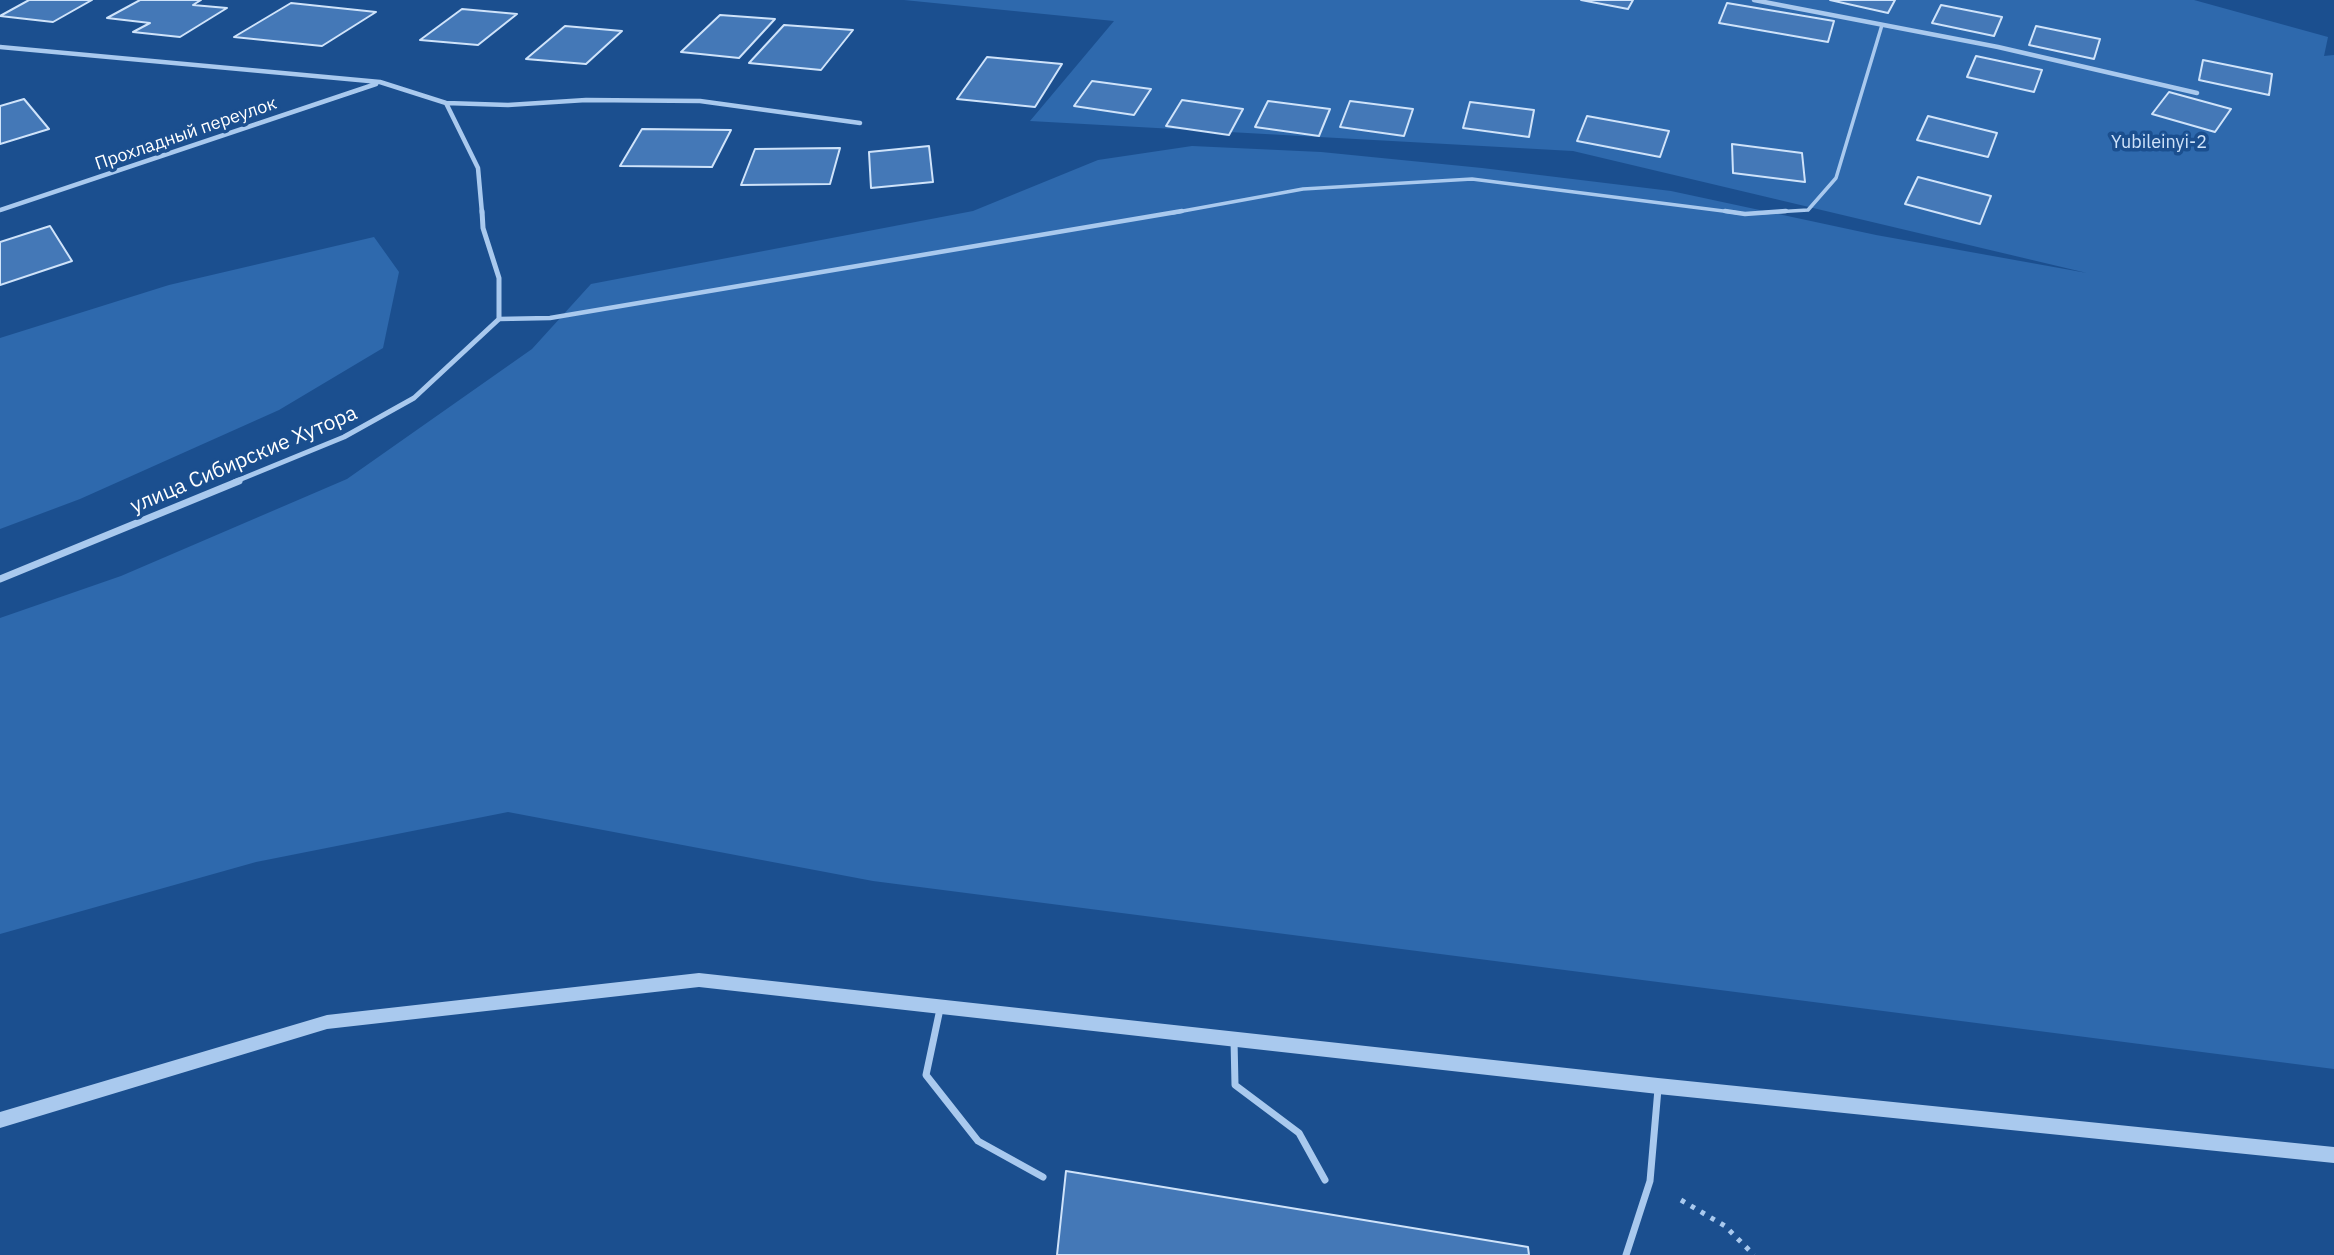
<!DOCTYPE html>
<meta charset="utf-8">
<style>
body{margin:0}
canvas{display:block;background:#1b4f8f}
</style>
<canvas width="2334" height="1255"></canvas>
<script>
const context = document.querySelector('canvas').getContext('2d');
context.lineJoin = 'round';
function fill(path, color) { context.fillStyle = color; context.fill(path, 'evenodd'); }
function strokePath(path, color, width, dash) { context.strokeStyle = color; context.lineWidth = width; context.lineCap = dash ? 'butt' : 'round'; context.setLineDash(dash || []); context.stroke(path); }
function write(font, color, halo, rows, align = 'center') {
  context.font = font + ' "IBM Plex Sans",sans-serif'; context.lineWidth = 7; context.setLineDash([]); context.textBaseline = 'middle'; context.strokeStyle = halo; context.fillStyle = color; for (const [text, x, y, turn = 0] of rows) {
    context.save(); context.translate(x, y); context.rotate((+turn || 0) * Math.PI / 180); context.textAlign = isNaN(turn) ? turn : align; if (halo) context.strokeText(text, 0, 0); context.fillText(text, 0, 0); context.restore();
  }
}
const green = new Path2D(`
 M904,0h1290l134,37 -4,19 10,-1v1014l-1461,-188 -365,-69 -252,50 -256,72v-316l121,-42 226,-97 185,-130 59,-65 382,-73 125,-51 94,-14 129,6 161,16 189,23 205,44 211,38 -514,-122 -543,-30 84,-100z
 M374,237l25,35 -16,76 -104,62 -199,89 -80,30v-191l169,-53z`);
const building = new Path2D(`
 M29,0h63l-39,22 -53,-6z
 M140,0h61l-8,5 34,3 -47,29 -47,-5 17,-9 -43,-5z
 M1581,0h52l-5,9z
 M1830,0h65l-7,13z
 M291,3l85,9 -54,34 -88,-9z
 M1727,3l107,18 -6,21 -109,-19z
 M1941,5l61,12 -8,19 -62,-13z
 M462,9l55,5 -39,31 -58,-5z
 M720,15l55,4 -36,39 -58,-6z
 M784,25l69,5 -32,40 -72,-7z
 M565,26l57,5 -36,33 -60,-5z
 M2036,26l64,13 -6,20 -65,-14z
 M1976,56l66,14 -8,22 -67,-15z
 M987,57l75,7 -27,43 -78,-8z
 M2203,60l69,14 -3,21 -70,-15z
 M1092,81l59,8 -17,26 -60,-9z
 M2169,92l62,17 -16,23 -63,-18z
 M24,99l25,30 -49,15v-38z
 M1182,100l61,9 -14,26 -63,-9z
 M1268,101l62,8 -11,27 -64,-9z
 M1350,101l63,8 -9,27 -64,-9z
 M1470,102l64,8 -5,27 -66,-9z
 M1587,116l82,15 -9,26 -83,-16z
 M1928,116l69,17 -9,24 -71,-17z
 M642,129l89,1 -19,37 -92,-1z
 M1732,144l70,9 3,29 -72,-9z
 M929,146l4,36 -62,6 -2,-36z
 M840,148l-10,36 -89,1 14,-36z
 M1918,177l73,19 -11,28 -75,-20z
 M50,226l22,35 -72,24v-43z
 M1066,1171l462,76 1,8h-472z`);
const path = new Path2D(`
 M1681,1200l44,26 29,29`);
const serviceFar2 = new Path2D(`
 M1172,213l131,-24 169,-10 267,34
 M1758,213l50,-3 28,-32 46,-153`);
const serviceFar1 = new Path2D(`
 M1725,211l20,3 41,-3
 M499,319l51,-1 632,-107`);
const service = new Path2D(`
 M940,1009l-14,66 52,66 65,36
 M1234,1040l1,45 64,48 26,47
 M1626,1255l24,-74 8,-92`);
const minorFar2 = new Path2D(`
 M1754,0l244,47 199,46
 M0,47l380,35 66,21 62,2 78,-5 114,1 160,22
 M446,103l32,65 4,45
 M0,210l376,-126`);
const minorFar1 = new Path2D(`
 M234,482l110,-45 70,-39 85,-79v-41l-16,-50 -1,-17`);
const minor = new Path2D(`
 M0,579l239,-98`);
const tertiary = new Path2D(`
 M699,973l959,105 676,69v16l-676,-69 -959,-107 -372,42 -327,99v-16l327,-97z`);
const farStreetnames = [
 ["Прохладный переулок",186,134,-19]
];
const farParknames = [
 ["Yubileinyi-2",2159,143]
];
const streetNames = [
 ["улица Сибирские Хутора",244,460,-23]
];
fill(green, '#2e69ad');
fill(building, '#4478b7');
strokePath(building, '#cfe3fa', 2);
strokePath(path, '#a9c9ee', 5, [4.5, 7]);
strokePath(serviceFar2, '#a9c9ee', 3.5);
strokePath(serviceFar1, '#a9c9ee', 4.5);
strokePath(service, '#a9c9ee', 7);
strokePath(minorFar2, '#a9c9ee', 4.5);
strokePath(minorFar1, '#a9c9ee', 5);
strokePath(minor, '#a9c9ee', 7);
fill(tertiary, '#a9c9ee');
write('18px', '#fff', '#1b4f8f', farStreetnames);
write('18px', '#cfe3fa', '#1b4f8f', farParknames);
write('21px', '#fff', '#1b4f8f', streetNames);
</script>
